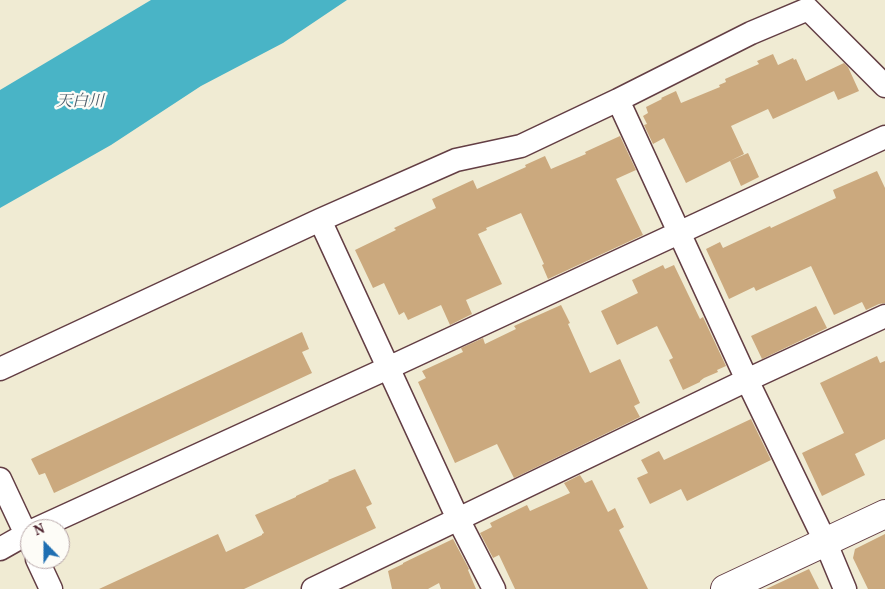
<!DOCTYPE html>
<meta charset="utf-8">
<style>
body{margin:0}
#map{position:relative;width:885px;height:589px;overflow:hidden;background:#f0ebd3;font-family:Vollkorn,serif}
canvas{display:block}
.north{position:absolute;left:20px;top:519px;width:50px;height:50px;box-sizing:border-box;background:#fdfcf7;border:1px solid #b5a4a5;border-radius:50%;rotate:338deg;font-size:14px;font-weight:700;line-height:20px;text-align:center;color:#4a1f2b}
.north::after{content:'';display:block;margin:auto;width:18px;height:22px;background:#1f6fb2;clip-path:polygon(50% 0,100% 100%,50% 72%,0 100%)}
</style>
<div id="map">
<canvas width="885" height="589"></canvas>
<div class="north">N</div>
</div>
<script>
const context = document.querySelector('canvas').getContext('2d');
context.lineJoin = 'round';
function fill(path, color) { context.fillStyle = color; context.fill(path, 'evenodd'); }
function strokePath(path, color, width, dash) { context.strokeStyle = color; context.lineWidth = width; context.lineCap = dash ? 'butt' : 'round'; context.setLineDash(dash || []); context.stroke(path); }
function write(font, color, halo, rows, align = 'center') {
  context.font = font + ' Vollkorn,"Noto Serif JP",serif'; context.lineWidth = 4.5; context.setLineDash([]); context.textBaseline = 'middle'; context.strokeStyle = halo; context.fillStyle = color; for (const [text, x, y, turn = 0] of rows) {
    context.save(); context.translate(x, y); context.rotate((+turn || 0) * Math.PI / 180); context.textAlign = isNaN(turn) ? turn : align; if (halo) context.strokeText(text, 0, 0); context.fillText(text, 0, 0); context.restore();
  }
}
const water = new Path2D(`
 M151,0h196l-64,43 -82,43 -90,59 -111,63v-118z`);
const building = new Path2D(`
 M773,54l5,11 15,-7 1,2 2,-1 10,22 38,-18 4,4 11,24 -21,9 -4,-9 -61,28 -5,-10 -37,17 13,28 -58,29 -22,-45 -11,6 -9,-19 3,-1 -4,-8 5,-3 -2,-6 16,-8 -1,-1 15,-7 5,12 39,-16 -1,-2 7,-3 -1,-3 34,-15 -2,-3z
 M620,136l16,34 -20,9 27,56 -95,44 -6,-14 2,-1 -23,-51 -35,15 1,2 -9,4 24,50 -36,16 6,14 -22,11 -9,-20 -33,15 -4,-8 -5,3 -15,-32 -11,5 -18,-38 41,-20 -2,-2 42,-20 -4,-9 41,-19 4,9 49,-22 -1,-2 20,-9 6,13 35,-15 -1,-2z
 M748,153l11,24 -18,9 -11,-25z
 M877,171l8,17v115l-6,1 -13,6 -4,-8 -28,13 -23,-49 -55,25 -2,-4 -25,12 -23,-50 14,-7 3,6 47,-22 1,2 65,-30 -3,-8z
 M663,265l2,4 9,-4 26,54 3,-2 23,49 -9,4 1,2 -14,6 -4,3v1l-17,8 -14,-30 4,-2 -16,-32 -40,19 -16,-34 37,-18 -6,-13z
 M561,305l9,18 -2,1 22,49 30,-14 20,44 -6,3 6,11 -126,61 -17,-34 -42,19 -37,-81 8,-4 -4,-7 41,-19 -2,-4 22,-10 2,6 31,-15 -2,-3z
 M816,306l11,22 -65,31 -11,-23z
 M302,332l7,17 -7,3 10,21 -258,120 -9,-20 -6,2 -8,-16z
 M877,356l3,7 5,-2v78l-30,15 10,21 -43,21 -20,-43 42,-20 -24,-50z
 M751,419l20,41 -84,41 -6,-12 -31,15 -13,-26 11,-5 -7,-13 18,-9 5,9z
 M355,469l17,35 -6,3 10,21 -132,61h-145l119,-55 8,18 36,-17v-1l2,-1 -9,-18 41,-18v-1l33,-15 -1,-1z
 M580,475l5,8 7,-3 16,32 7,-4 9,19 -5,3 29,59h-133l-16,-34 -6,3 -13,-25 12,-6 -2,-4 37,-18 3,6 40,-18 -6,-10z
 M885,534v55h-17l-15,-31 2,-9z
 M453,539l16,30 -1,1 8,19h-35l-2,-6 -11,6h-36l-4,-18 15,-7v-1z
 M809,569l10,20h-53z`);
const minor = new Path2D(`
 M618,100l129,280 78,161 20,48
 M320,220l138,299 36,70
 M0,369l320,-149 136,-60 65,-14 97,-46 133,-67 57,-24 77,77
 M0,479l30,64
 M36,529l352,-161 497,-231
 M0,549l30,-17
 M37,559l14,30
 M313,589l434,-209 138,-64`);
const tertiary = new Path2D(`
 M725,589l160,-75`);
const waterNames = [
 ["天白川",80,103]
];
fill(water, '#49b4c6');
fill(building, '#cba97e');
strokePath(minor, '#633e44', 25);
strokePath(tertiary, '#633e44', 30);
strokePath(minor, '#fff', 22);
strokePath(tertiary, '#fff', 28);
write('italic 16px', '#4a5b69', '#fdfcf7', waterNames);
</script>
